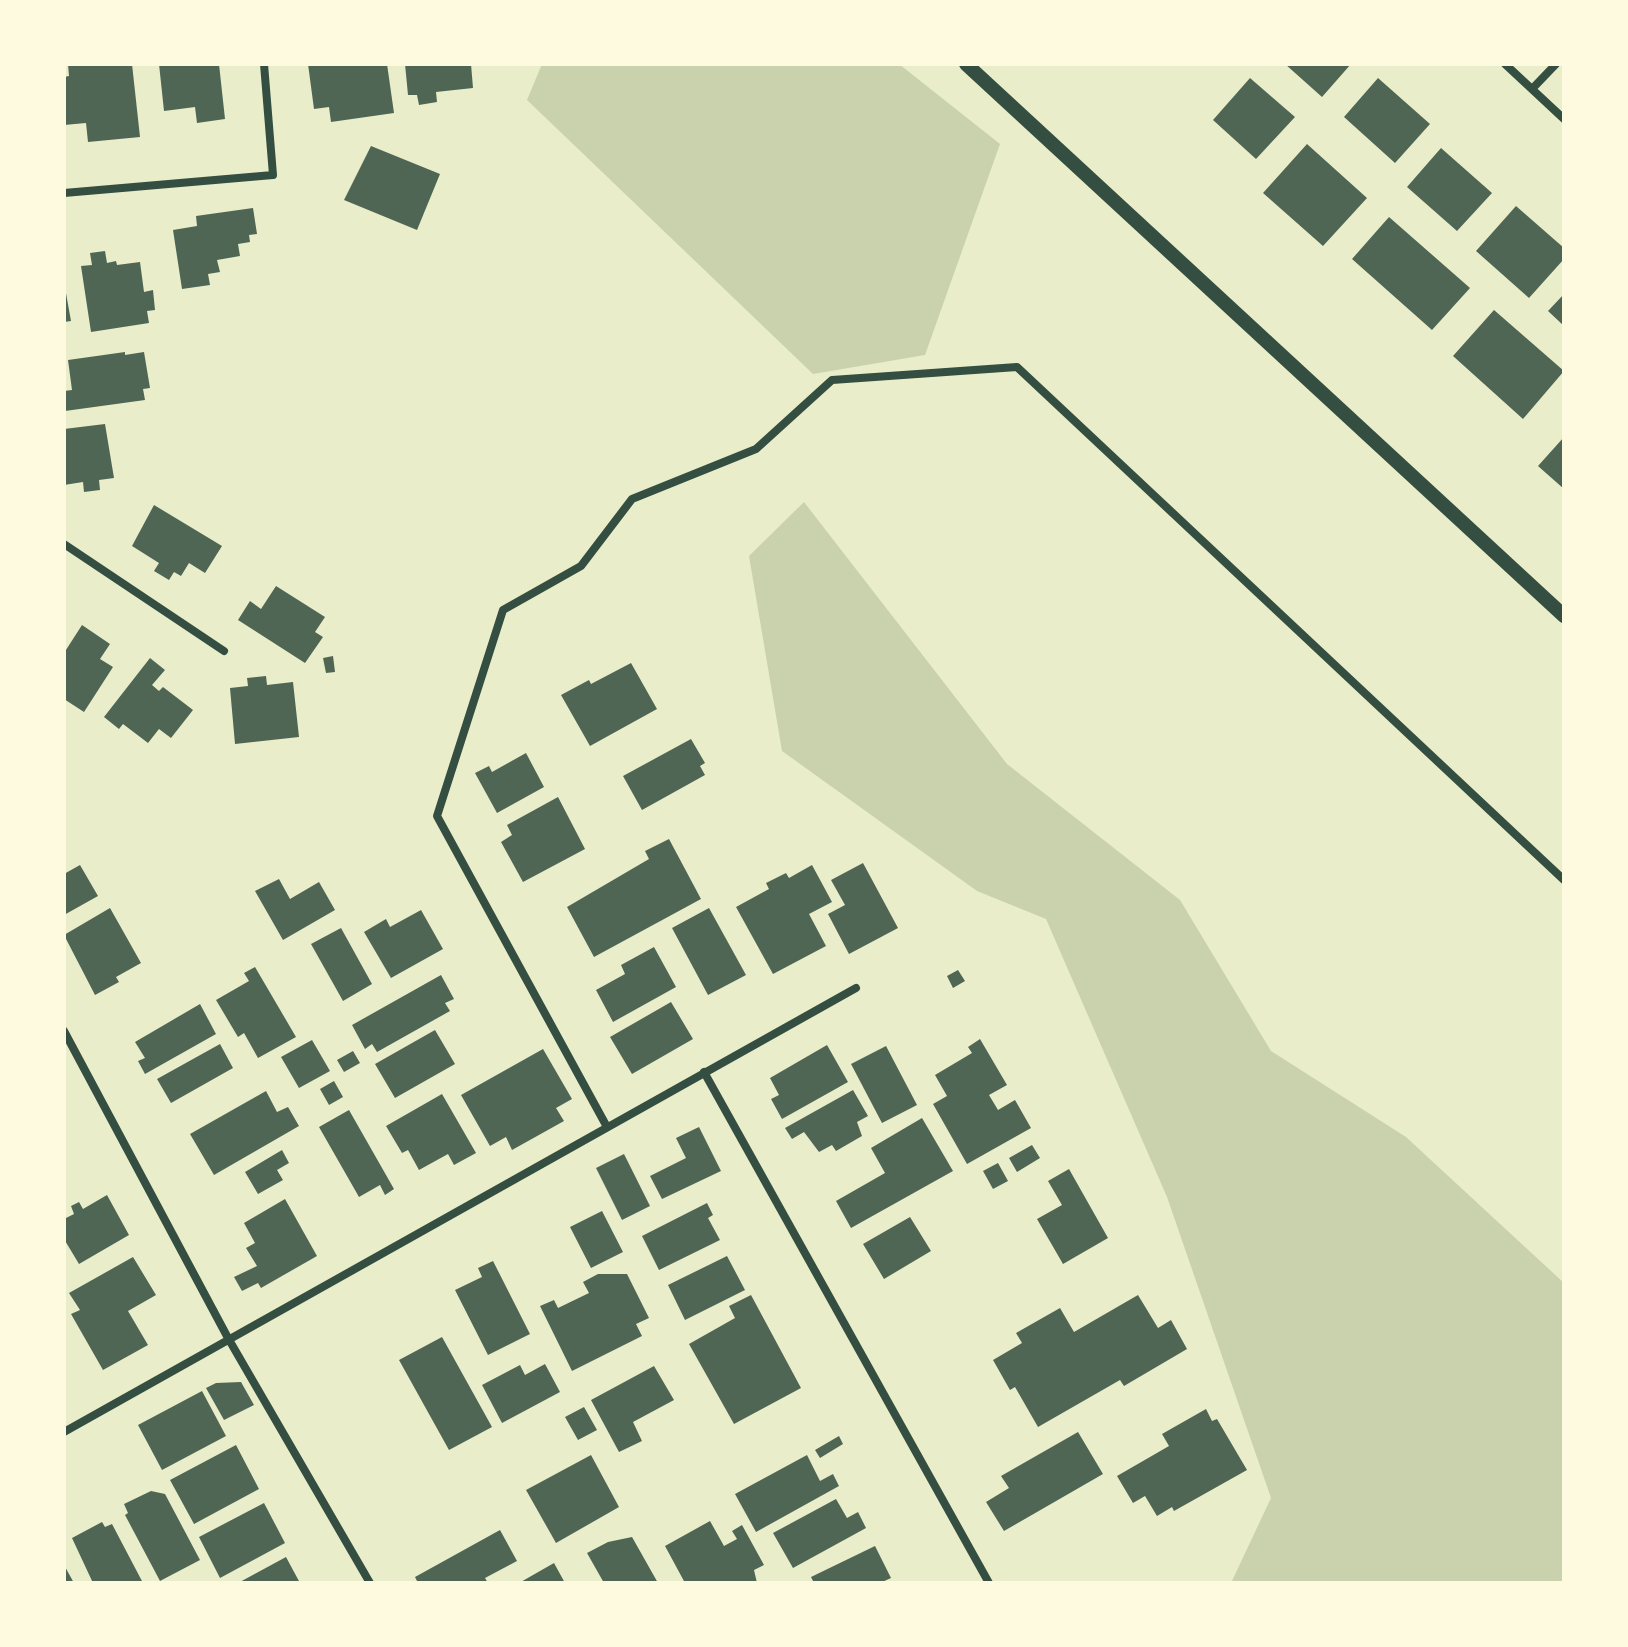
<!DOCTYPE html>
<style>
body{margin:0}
#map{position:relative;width:1628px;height:1647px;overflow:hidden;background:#e9edc9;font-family:"Asap Condensed",sans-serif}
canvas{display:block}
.frame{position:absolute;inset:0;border:66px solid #fefae0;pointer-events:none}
</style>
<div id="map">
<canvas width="1628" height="1647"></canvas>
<div class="frame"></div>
</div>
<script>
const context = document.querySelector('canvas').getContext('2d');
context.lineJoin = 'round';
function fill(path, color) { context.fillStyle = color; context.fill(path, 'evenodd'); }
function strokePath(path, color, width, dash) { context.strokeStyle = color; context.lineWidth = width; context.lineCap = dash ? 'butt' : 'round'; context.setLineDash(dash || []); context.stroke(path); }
const green = new Path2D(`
 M542,64h357l101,80 -75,211 -112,19 -286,-274z
 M804,502l203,262 173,136 91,151 135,86 158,146v300h-333l40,-85 -104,-301 -121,-278 -69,-28 -195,-140 -33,-195z`);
const building = new Path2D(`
 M68,64h64l8,73 -52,5 -2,-19 -22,2v-48l5,-1z
 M159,64h60l6,55 -28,4 -2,-16 -31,4z
 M308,64h79l7,49 -63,9 -2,-15 -15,2z
 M405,64h66l2,24 -37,4 1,10 -18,3 -2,-10h-9z
 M1285,64h66l-29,33z
 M1250,78l45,39 -39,42 -43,-39z
 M1378,78l52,46 -35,39 -51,-46z
 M1307,144l60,54 -44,48 -60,-53z
 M371,146l69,28 -23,56 -73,-30z
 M1441,148l51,45 -35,38 -50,-44z
 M1516,206l48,42v11l-35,39 -53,-47z
 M253,208l4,26 -8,1 1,7 -12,2 2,12 -23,4 3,12 -12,2 2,11 -28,4 -9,-59 24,-4 -1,-10z
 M1389,217l81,71 -38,42 -80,-71z
 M105,251l2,12 9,-2 1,4 23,-3 4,30 9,-2 2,20 -8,1 2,12 -58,9 -10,-66 11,-1 -2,-12z
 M64,282l7,39 -7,1z
 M1564,294v32l-16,-15z
 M1494,310l70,61 -41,48 -70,-63z
 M125,352v3l19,-3 6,36 -7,1 2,11 -80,11 -1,-20 8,-1 -4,-30z
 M105,424l9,54 -15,2 1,10 -16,2 -1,-10 -19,3v-56z
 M1564,437v52l-26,-23z
 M154,505l68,41 -17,27 -16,-10 -8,13 -7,-4 -5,8 -15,-9 5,-8 -27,-17z
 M276,586l49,31 -10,15 8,5 -18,26 -67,-43 12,-19 11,8z
 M82,625l28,19 -10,15 13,8 -29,45 -20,-13v-46z
 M333,656l2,16 -9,1 -3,-15z
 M150,658l15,12 -13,15 7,6 4,-4 30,23 -22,28 -12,-9 -11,14 -25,-19 -4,5 -15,-12z
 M631,663l26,46 -67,37 -29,-51 28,-15 2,4z
 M266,676l1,9 26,-3 6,55 -64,7 -5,-56 18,-2 -1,-8z
 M691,739l14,24 -5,3 5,9 -63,35 -19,-34z
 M526,753l18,34 -47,26 -22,-40 14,-7 3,6z
 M558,797l27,52 -62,33 -22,-40 11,-7 -5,-10z
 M669,839l32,60 -107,58 -27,-50 82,-48 -4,-8z
 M863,863l35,65 -49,26 -21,-40 17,-9 -14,-25z
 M80,865l18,31 -34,19v-41z
 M812,865l20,37 -23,12 17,32 -53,28 -37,-67 33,-18 -3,-6 20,-10 3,5z
 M279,879l11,20 29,-17 16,28 -52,30 -28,-49z
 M110,908l31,55 -25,14 3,5 -24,13 -31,-60z
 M709,908l37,67 -38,20 -36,-67z
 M421,910l22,39 -52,29 -27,-46 22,-13 4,8z
 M341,928l31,56 -29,17 -32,-57z
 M654,947l22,40 -63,35 -17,-32 29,-16 -4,-9z
 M255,967l41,70 -38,21 -14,-25 -6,4 -22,-37 33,-19 -5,-8z
 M958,970l7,11 -12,7 -6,-12z
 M441,975l13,24 -9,4 5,8 -73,41 -5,-8 -7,5 -13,-24z
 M671,1002l22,37 -61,35 -22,-37z
 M200,1004l16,30 -71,40 -7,-13 7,-3 -10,-16z
 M435,1030l20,34 -60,34 -20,-34z
 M980,1039l27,46 -18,10 9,15 17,-10 16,28 -64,36 -34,-60 14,-8 -12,-21 37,-22 -4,-6z
 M312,1040l18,31 -31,17 -18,-31z
 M220,1044l13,24 -62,35 -14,-24z
 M827,1045l21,37 -66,37 -11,-20 8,-4 -9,-17z
 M886,1046l31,59 -35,18 -31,-59z
 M543,1049l29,50 -16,9 8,13 -52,29 -6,-13 -16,9 -29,-51z
 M353,1051l7,12 -16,9 -7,-12z
 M334,1081l9,16 -14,8 -9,-16z
 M853,1090l15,26 -11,6 5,14 -26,15 -4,-6 -13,7 -15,-20 -12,7 -7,-11z
 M266,1091l11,21 11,-5 11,19 -85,49 -24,-41z
 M442,1094l34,59 -22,12 -6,-11 -29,16 -11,-20 -6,3 -16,-27z
 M349,1110l45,79 -9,6 -5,-10 -21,12 -40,-70z
 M922,1118l31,53 -102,57 -15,-27 49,-28 -14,-25z
 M699,1127l22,44 -59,28 -12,-23 36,-18 -10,-20z
 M1032,1145l8,13 -23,14 -8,-14z
 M282,1150l7,13 -12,7 6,10 -25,14 -13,-22z
 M624,1154l26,52 -28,14 -26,-52z
 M998,1163l10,18 -15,8 -10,-18z
 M1069,1169l39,69 -45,26 -26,-45 25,-14 -14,-24z
 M107,1195l22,40 -50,29 -15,-25v-20l10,-5 -3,-8 8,-4 4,7z
 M285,1199l32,57 -56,32 -3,-5 -16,8 -8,-14 23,-11 -11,-18 9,-5 -11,-20z
 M707,1203l6,12 -5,3 12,22 -61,30 -17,-34z
 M602,1211l21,41 -32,16 -21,-41z
 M910,1217l21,34 -47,28 -21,-35z
 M727,1256l18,34 -60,30 -17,-35z
 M133,1257l23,38 -28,16 20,34 -45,25 -32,-56 9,-4 -11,-17z
 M493,1261l37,73 -42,21 -33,-65 27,-13 -4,-9z
 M598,1274h29l22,44 -13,6 6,12 -70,35 -32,-65 14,-6 4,8 31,-15 -6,-11z
 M751,1295l50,93 -67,36 -45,-80 46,-26 -6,-12z
 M1138,1295l20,33 13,-8 16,29 -63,37 -4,-6 -82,47 -23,-40 -5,3 -17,-30 29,-17 -6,-10 44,-25 14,24z
 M442,1337l50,90 -43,23 -50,-90z
 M545,1364l15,28 -58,31 -20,-38 38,-20 5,10z
 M654,1366l20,34 -41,22 9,19 -23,11 -28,-52z
 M241,1382l13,23 -30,15 -18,-32 10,-5z
 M202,1391l24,45 -64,34 -24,-45z
 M584,1407l13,23 -19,10 -13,-23z
 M1206,1409l6,12 5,-2 30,51 -73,41 -2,-4 -15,9 -12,-20 -12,7 -16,-27 52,-30 -7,-12z
 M1078,1432l25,42 -99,57 -18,-29 23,-14 -8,-12z
 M839,1436l4,8 -23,14 -5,-8z
 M236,1445l23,44 -65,35 -24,-44z
 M591,1455l28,52 -63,36 -30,-53z
 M807,1455l13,26 13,-7 6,12 -83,46 -21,-38z
 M151,1491l14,3 35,66 -40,21 -35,-66 3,-2 -4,-9z
 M836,1499l11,19 11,-6 8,16 -73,40 -20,-35z
 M264,1503l21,40 -65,35 -21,-41z
 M710,1521l14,25 13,-7 -5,-8 10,-6 22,40 -10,5 3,13h-72l-20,-37z
 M102,1522l3,5 7,-3 31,59h-50l-21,-45z
 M500,1530l17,31 -32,17 3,5h-70l-3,-6z
 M632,1537l26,46h-54l-17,-30 21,-11z
 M875,1546l16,32 -11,5h-66l-3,-6z
 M286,1557l14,26h-62z
 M554,1563l11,20h-46z
 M64,1565l10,18h-10z`);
const minor = new Path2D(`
 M1505,64l59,55
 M1532,89l24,-25
 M64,193l209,-18 -9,-111
 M64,544l160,107
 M64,1031l164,307 142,245
 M704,1072l285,511
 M607,1127l-170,-311 66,-206 78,-44 51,-67 124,-50 76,-69 185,-13 547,513
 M64,1432l792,-444`);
const tertiary = new Path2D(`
 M966,64l598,552`);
fill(green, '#cad2ad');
fill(building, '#4f6655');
strokePath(minor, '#344e41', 8);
strokePath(tertiary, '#344e41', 14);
</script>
